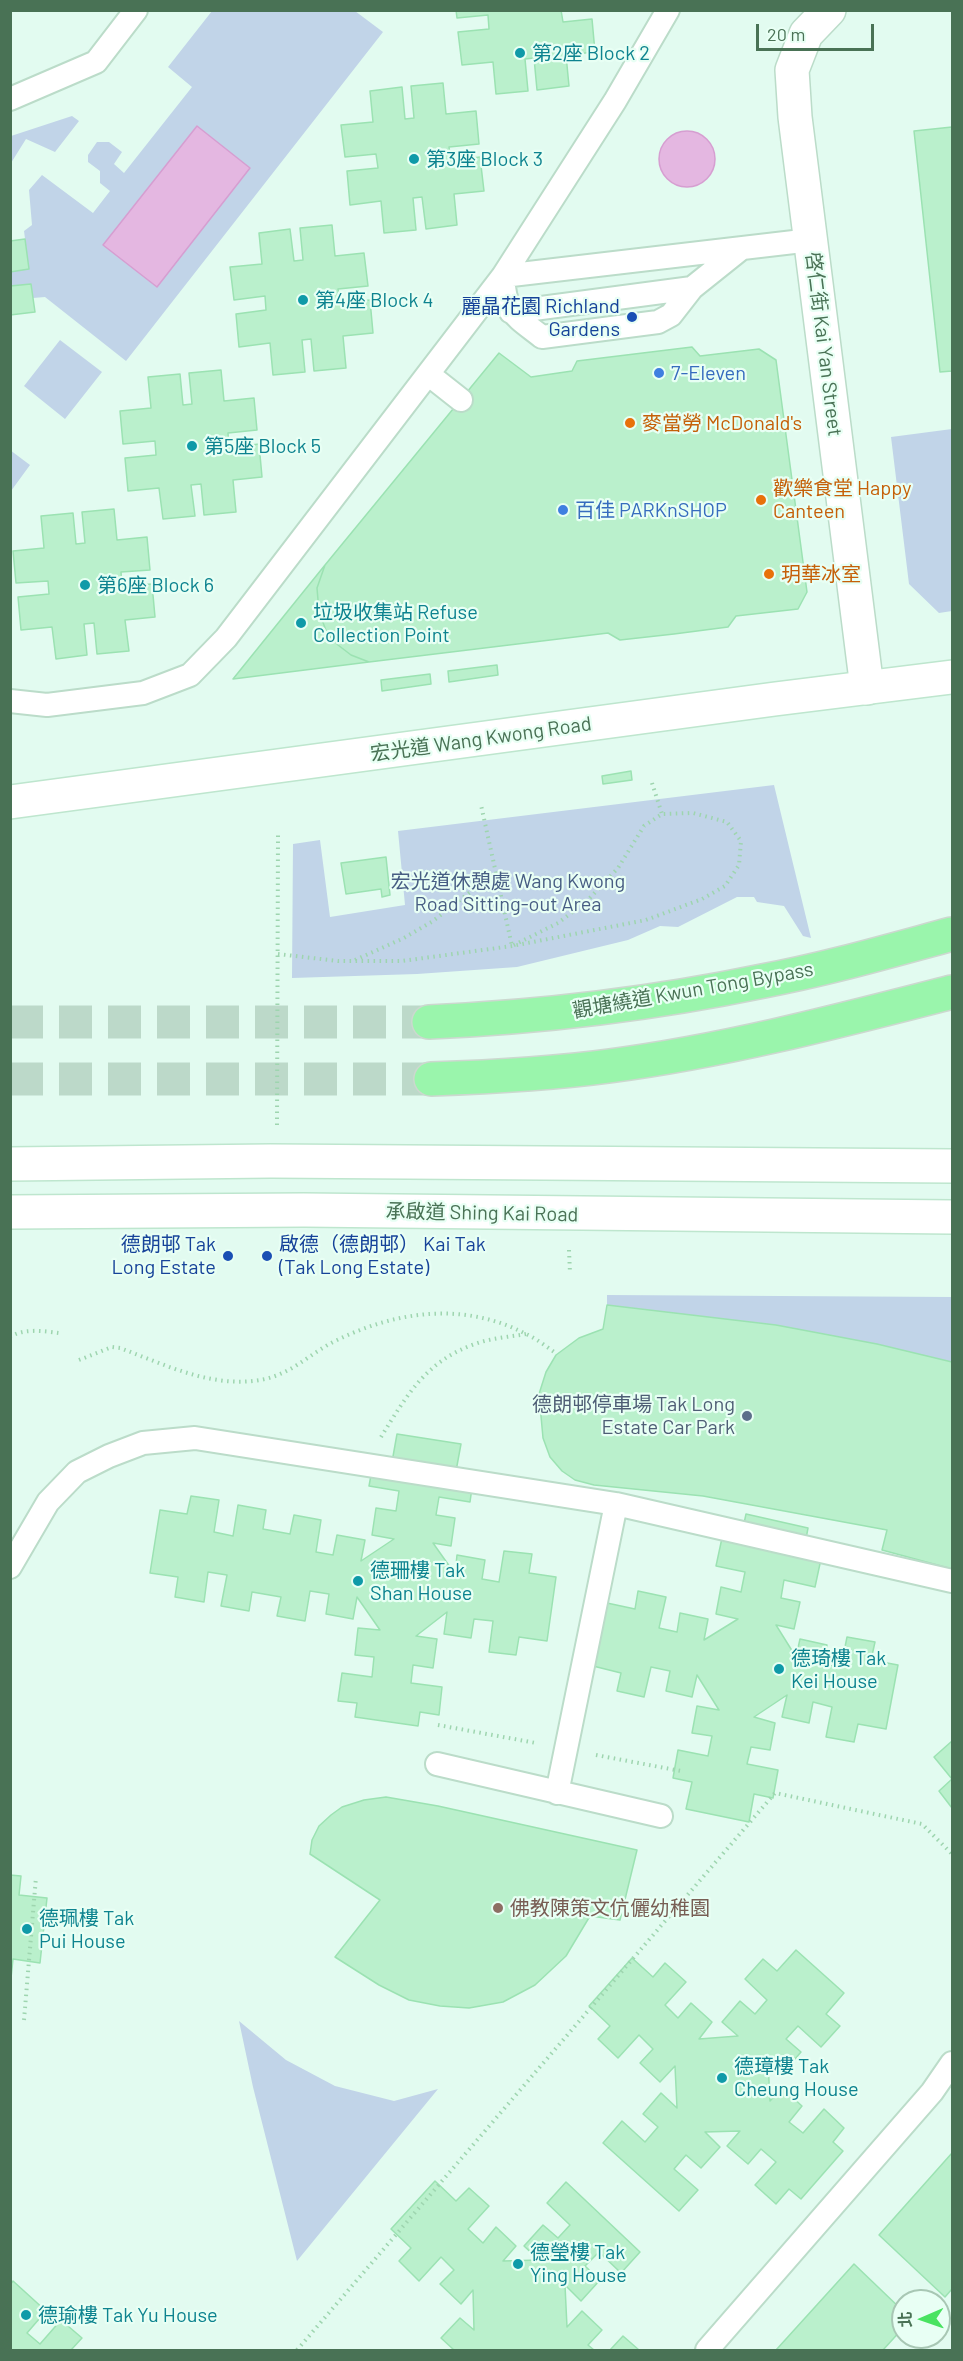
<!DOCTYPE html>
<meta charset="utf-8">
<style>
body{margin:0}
#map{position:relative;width:963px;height:2361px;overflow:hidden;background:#e2fbf0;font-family:Barlow,"Noto Sans TC",sans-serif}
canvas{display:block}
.frame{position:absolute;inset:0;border:12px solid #497255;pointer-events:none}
.north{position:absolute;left:891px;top:2289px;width:60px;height:60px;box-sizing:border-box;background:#e8fff4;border:2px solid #a8c7b4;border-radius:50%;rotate:268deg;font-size:16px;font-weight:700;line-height:24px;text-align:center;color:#497255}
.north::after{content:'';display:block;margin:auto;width:21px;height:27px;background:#49e361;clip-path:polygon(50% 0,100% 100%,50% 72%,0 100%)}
.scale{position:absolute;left:756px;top:24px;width:118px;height:27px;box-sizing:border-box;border:3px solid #497255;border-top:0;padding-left:8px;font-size:18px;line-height:21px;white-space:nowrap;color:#497255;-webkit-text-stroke:4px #e8fff4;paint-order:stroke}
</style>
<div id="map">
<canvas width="963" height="2361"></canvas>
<div class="frame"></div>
<div class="north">北</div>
<div class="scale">20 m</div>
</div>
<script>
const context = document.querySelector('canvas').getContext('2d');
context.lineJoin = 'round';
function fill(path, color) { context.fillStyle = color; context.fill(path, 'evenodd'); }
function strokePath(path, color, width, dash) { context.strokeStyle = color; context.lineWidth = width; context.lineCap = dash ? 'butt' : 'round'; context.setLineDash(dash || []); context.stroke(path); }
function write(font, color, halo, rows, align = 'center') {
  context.font = font + ' Barlow,"Noto Sans TC",sans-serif'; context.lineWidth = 4.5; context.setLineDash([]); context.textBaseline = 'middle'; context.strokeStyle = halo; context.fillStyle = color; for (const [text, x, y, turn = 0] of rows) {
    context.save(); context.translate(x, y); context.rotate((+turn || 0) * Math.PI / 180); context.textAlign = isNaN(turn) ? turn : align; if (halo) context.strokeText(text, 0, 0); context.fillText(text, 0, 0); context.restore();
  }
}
const green = new Path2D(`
 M212,11h143l28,21 -257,329 -81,-64 -12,1 -2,-14 -20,2 -1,-14 19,-3 -5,-38 8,-6 -3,-35 13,-15 51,38 17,-22 -10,-8v-12l-12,-9v-7l9,-13h12l13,10 -8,12 10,9 68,-86 -24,-20z
 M72,116l7,5 -24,31 -29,-13 -15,24v-27z
 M60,340l42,32 -37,47 -41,-33z
 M952,429v182l-13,2 -30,-29 -18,-147z
 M10,450l20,15 -19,26h-1z
 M774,785l37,153 -8,-2 -19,-30 -27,-4 -3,-5h-17l-59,30 -18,-1 -32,14 -111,27 -100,7 -125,4 1,-134 27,-4 10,77 75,-12 -7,-74z
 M607,1295l345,2v66l-75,-19 -101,-19 -169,-20z
 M239,2021l47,39 49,26 59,15 44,-12 -141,172 -44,-174z`);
const water = new Path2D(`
 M197,126l53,42 -93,119 -54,-42z
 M659 159a28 28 0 1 1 56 0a28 28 0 1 1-56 0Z`);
const building = new Path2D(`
 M456,10h105l2,12 29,-3 3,33 -29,3 3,31 -32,4 -3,-32 -9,1 3,32 -32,3 -3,-32 -31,3 -4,-33 31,-3 -1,-14 -31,3z
 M443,83l3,31 30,-3 3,33 -30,3 2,14 29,-4 4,34 -30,3 3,31 -31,4 -4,-32 -9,1 3,32 -32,3 -3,-32 -31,4 -3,-34 31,-3 -2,-14 -31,3 -4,-32 32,-3 -3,-31 32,-4 3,32 9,-1 -3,-32z
 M952,127v244l-12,1 -26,-241z
 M332,225l3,31 29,-3 4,33 -30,3 2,14 30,-3 3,33 -30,3 3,32 -32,3 -3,-32 -9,1 3,32 -32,3 -3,-32 -31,4 -3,-33 30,-4 -1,-14 -31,4 -4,-33 32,-3 -3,-31 31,-4 4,32 9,-1 -3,-32z
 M25,239l4,30 -19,3v-31z
 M31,284l4,28 -25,3v-29z
 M692,347l8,9 59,-7 17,11 31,232 -9,17 -62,7 -8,11 -54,7 -54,6 -12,-7 -239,29 -18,-7 -13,-10 -11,-12 -8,-21 -2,-24 8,-23 174,-212 32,24 41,-6 5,-10z
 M221,370l3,31 30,-3 3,32 -29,3 1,15 30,-4 3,33 -29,3 3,32 -32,3 -3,-31 -10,1 4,31 -32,3 -4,-31 -31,3 -3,-33 31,-3 -1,-14 -32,3 -3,-33 31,-3 -3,-31 32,-3 3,31 9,-1 -3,-31z
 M114,509l3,31 30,-3 3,33 -29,2 1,14 30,-2 3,33 -30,3 4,31 -32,3 -3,-31 -10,1 3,31 -31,4 -4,-32 -31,3 -3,-33 31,-3 -1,-13 -32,2 -3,-32 31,-3 -3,-32 32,-3 3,31 9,-1 -3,-31z
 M325,565l-8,23 2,24 8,21 11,12 13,10 18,7 -136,17z
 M497,665l1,10 -49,7 -1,-11z
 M430,674l1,10 -49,7 -1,-11z
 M631,771l1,9 -29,4 -1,-8z
 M386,857l4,38 -8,2 -1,-8 -35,5 -5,-31z
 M607,1305l169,20 101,19 75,18v207l-70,-19 5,-20 -184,-34 -109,-11 -19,-5 -13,-9 -12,-14 -7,-19 -4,-44 7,-22 10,-17 23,-17 24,-9z
 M397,1434l64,10 -5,27 18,3 -4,28 -31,-5 -3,18 19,3 -4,28 -18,-3 22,31 2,-19 28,5 -3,19 17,3 5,-31 28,3 -3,19 27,4 -9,64 -28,-4 -3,18 -27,-3 4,-31 -19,-2 -3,19 -27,-4 3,-22 -31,24 21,3 -4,29 -20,-3 -2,18 31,4 -3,28 -19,-3 -2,14 -63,-9 2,-14 -19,-2 4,-28 30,4 2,-20 -19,-2 3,-27 22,2 -23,-33 -4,22 -27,-5 3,-20 -19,-3 -5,30 -28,-5 4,-19 -29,-5 -3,19 -28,-5 6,-31 -19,-3 -4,30 -29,-5 3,-20 -28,-4 10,-63 27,4 4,-18 28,4 -5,32 19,4 5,-31 28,5 -3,19 27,5 4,-19 27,5 -5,32 17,3 4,-20 28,5 -4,21 33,-22 -22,-4 4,-27 20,3 3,-20 -30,-5 5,-27 18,3z
 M746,1514l62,14 -5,27 18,4 -6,28 -31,-7 -3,18 19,4 -6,27 -18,-4 20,32 4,-18 27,6 -4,19 18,3 6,-30 28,5 -4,18 27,5 -12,64 -28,-5 -4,18 -28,-5 6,-30 -19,-5 -4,21 -27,-6 5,-22 -33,22 21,6 -5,27 -19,-3 -4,17 31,6 -5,28 -19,-4 -5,28 -63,-13 6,-27 -19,-4 5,-28 30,6 4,-20 -20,-3 5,-27 22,4 -22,-35 -5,22 -26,-6 4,-20 -19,-4 -7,30 -27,-6 4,-18 -28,-7 14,-63 28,6 3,-18 28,6 -7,31 18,4 3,-19 28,6 -4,21 34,-21 -22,-5 5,-27 20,5 4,-20 -29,-6 6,-28 18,4z
 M952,1741v38l-18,-22z
 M952,1779v29l-13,-17z
 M386,1797l52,9 199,44 -17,70 -30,-4 -24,40 -31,29 -32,17 -34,6 -29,-2 -31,-6 -30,-15 -44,-28 45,-57 -70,-46 2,-14 7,-14 12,-11 11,-8 22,-7z
 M10,1875l11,1 -2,19 28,3 -7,65 -27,-4 -2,19z
 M796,1950l48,43 -18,21 14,12 -19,21 -23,-21 -12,13 15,13 -19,22 -14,-13 2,40 12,-13 20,18 -13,16 14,11 21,-24 20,19 -11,14 10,9 -42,48 -12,-10 -13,15 -21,-19 21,-23 -15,-13 -13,15 -21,-18 13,-15 -35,1 15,15 -19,21 -15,-13 -12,14 24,21 -19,21 -76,-68 19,-22 23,21 13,-15 -15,-13 18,-21 16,15 -2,-42 -15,16 -20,-19 13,-14 -14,-14 -21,23 -20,-19 12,-13 -21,-20 43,-48 21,19 12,-14 21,19 -21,23 13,13 13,-15 21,19 -13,17 39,-3 -16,-14 18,-21 15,13 12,-14 -22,-21 18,-20 14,12z
 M952,2153v136l-7,8 -66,-62z
 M435,2181l21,20 13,-13 20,18 -21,23 15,14 13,-16 20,19 -13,15 36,-1 -15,-14 19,-21 15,13 12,-13 -23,-22 19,-21 74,70 -19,21 -22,-21 -14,14 15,14 -19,21 -16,-16 2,42 15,-16 20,19 -14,15 6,5h-140l-13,-12 19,-20 14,12 -1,-40 -12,14 -21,-20 14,-14 -13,-13 -22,24 -20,-20 12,-13 -20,-19z
 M854,2264l49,47v17l-20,22h-107z
 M13,2281l33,30 -19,22 13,11 21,-24 21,18 -11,12h-61v-65z
 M623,2336l16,14h-29z`);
const highwayTunnel = new Path2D(`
 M10,1022h419
 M10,1079h421`);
const path = new Path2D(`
 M652,783l10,31
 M278,954l60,7h64l110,-15 134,-26 56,-21 23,-13 14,-21 2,-24 -14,-19 -34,-9 -31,1 -18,12 -26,42 -30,32 -30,23 -46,23 -31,-141
 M355,960l49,-22 29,-17 63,-49
 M277,1125l1,-290
 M569,1250l1,23
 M10,1337c14,-9 34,-6 49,-4
 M79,1360l33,-13 8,1c46,17 95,42 145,31 27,-6 45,-25 68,-37 62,-31 130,-41 193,-8 11,5 21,13 31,20
 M381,1437c26,-42 45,-76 94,-93 16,-6 34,-7 51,-10
 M438,1725l98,18
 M596,1755l85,16
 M24,2020l12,-143
 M297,2350l478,-557 147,31 30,30`);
const lane = new Path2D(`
 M10,99l86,-37 40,-52
 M503,276l308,-36
 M503,276c2,37 11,39 39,61l116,-15 13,-7 21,-27 50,-40
 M511,312l181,-24
 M461,400l-33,-26 75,-98 112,-175 53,-91
 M10,701l37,4 96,-12 47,-18 36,-37 202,-264
 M10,1567l38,-65 29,-30 32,-16 34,-13 52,-5 421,66 336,77
 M437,1764l224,52
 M557,1793l59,-289
 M707,2350l225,-258 20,-29`);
const street = new Path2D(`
 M829,10l-23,24 -14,36 3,47 72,571`);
const secondary = new Path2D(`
 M10,802l765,-103 177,-22
 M10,1164l261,-3 681,5
 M10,1212l294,-2 648,7`);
const highway = new Path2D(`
 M429,1022c112,-5 223,-18 334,-41 64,-12 126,-30 189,-47
 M431,1079c59,-2 119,-5 178,-13 116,-15 230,-45 343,-74`);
const markers = [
 [520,53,6,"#0f9aa8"],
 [414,159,6,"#0f9aa8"],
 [303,300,6,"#0f9aa8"],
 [632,317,6,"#1a4fb4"],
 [659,373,6,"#3f7fe0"],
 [630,423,6,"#e8710a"],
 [192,446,6,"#0f9aa8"],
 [761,500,6,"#e8710a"],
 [563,510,6,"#3f7fe0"],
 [769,574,6,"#e8710a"],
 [85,585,6,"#0f9aa8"],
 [301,623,6,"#0f9aa8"],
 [228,1256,6,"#1a4fb4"],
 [267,1256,6,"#1a4fb4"],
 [747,1416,6,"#5c6f8a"],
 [358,1581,6,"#0f9aa8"],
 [779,1669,6,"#0f9aa8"],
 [498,1908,6,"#8d6e63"],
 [27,1929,6,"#0f9aa8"],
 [722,2078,6,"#0f9aa8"],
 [518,2264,6,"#0f9aa8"],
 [26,2315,6,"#0f9aa8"]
];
const cultureNames = [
 ["第2座 Block 2",532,53],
 ["第3座 Block 3",426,159],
 ["第4座 Block 4",315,300],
 ["第5座 Block 5",204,446],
 ["第6座 Block 6",97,585],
 ["垃圾收集站 Refuse",313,612],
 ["Collection Point",313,635],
 ["德珊樓 Tak",370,1570],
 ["Shan House",370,1593],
 ["德琦樓 Tak",791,1658],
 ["Kei House",791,1681],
 ["德珮樓 Tak",39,1918],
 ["Pui House",39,1941],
 ["德璋樓 Tak",734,2066],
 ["Cheung House",734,2089],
 ["德瑩樓 Tak",530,2252],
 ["Ying House",530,2275],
 ["德瑜樓 Tak Yu House",38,2315]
];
const transitNames = [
 ["麗晶花園 Richland",620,306],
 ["Gardens",620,329],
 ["德朗邨 Tak",216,1244],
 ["Long Estate",216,1267],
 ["啟德（德朗邨） Kai Tak",279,1244,"left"],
 ["(Tak Long Estate)",279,1267,"left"]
];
const streetNames = [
 ["啓仁街 Kai Yan Street",824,344,83],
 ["宏光道 Wang Kwong Road",481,739,-8],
 ["觀塘繞道 Kwun Tong Bypass",693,990,-10],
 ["承啟道 Shing Kai Road",482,1213,1]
];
const shopNames = [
 ["7-Eleven",671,373],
 ["百佳 PARKnSHOP",575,510]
];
const foodNames = [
 ["麥當勞 McDonald's",642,423],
 ["歡樂食堂 Happy",773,488],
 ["Canteen",773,511],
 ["玥華冰室",781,574]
];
const parkNames = [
 ["宏光道休憩處 Wang Kwong",508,881],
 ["Road Sitting-out Area",508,904]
];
const serviceNames = [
 ["德朗邨停車場 Tak Long",735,1404],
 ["Estate Car Park",735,1427]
];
const educationNames = [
 ["佛教陳策文伉儷幼稚園",510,1908]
];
fill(green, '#c1d4e8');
fill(water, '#e4b7e1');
strokePath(water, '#d69ed1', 1.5);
fill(building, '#baf0cc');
strokePath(building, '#9be2b2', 1.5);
strokePath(highwayTunnel, '#bcd9c9', 33, [33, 16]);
strokePath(lane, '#bbdcc9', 26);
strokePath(street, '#bbdcc9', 36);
strokePath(secondary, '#bee6ce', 36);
strokePath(highway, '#ccd8cf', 36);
strokePath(path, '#9ed5af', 4, [1.5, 4.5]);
strokePath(lane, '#fff', 22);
strokePath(street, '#fff', 33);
strokePath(secondary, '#fff', 33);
strokePath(highway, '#9af5ac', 33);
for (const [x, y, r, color] of markers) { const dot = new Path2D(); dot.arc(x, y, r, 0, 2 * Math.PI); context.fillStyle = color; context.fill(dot); strokePath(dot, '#e8fff4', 2); }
write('20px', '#0d838f', '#e8fff4', cultureNames, 'left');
write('20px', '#164399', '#e8fff4', transitNames, 'right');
write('20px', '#497255', '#e8fff4', streetNames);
write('20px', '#366cbe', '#e8fff4', shopNames, 'left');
write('20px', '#c56008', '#e8fff4', foodNames, 'left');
write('20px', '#475d83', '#e8fff4', parkNames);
write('20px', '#4e5e75', '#e8fff4', serviceNames, 'right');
write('20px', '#785e54', '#e8fff4', educationNames, 'left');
</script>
